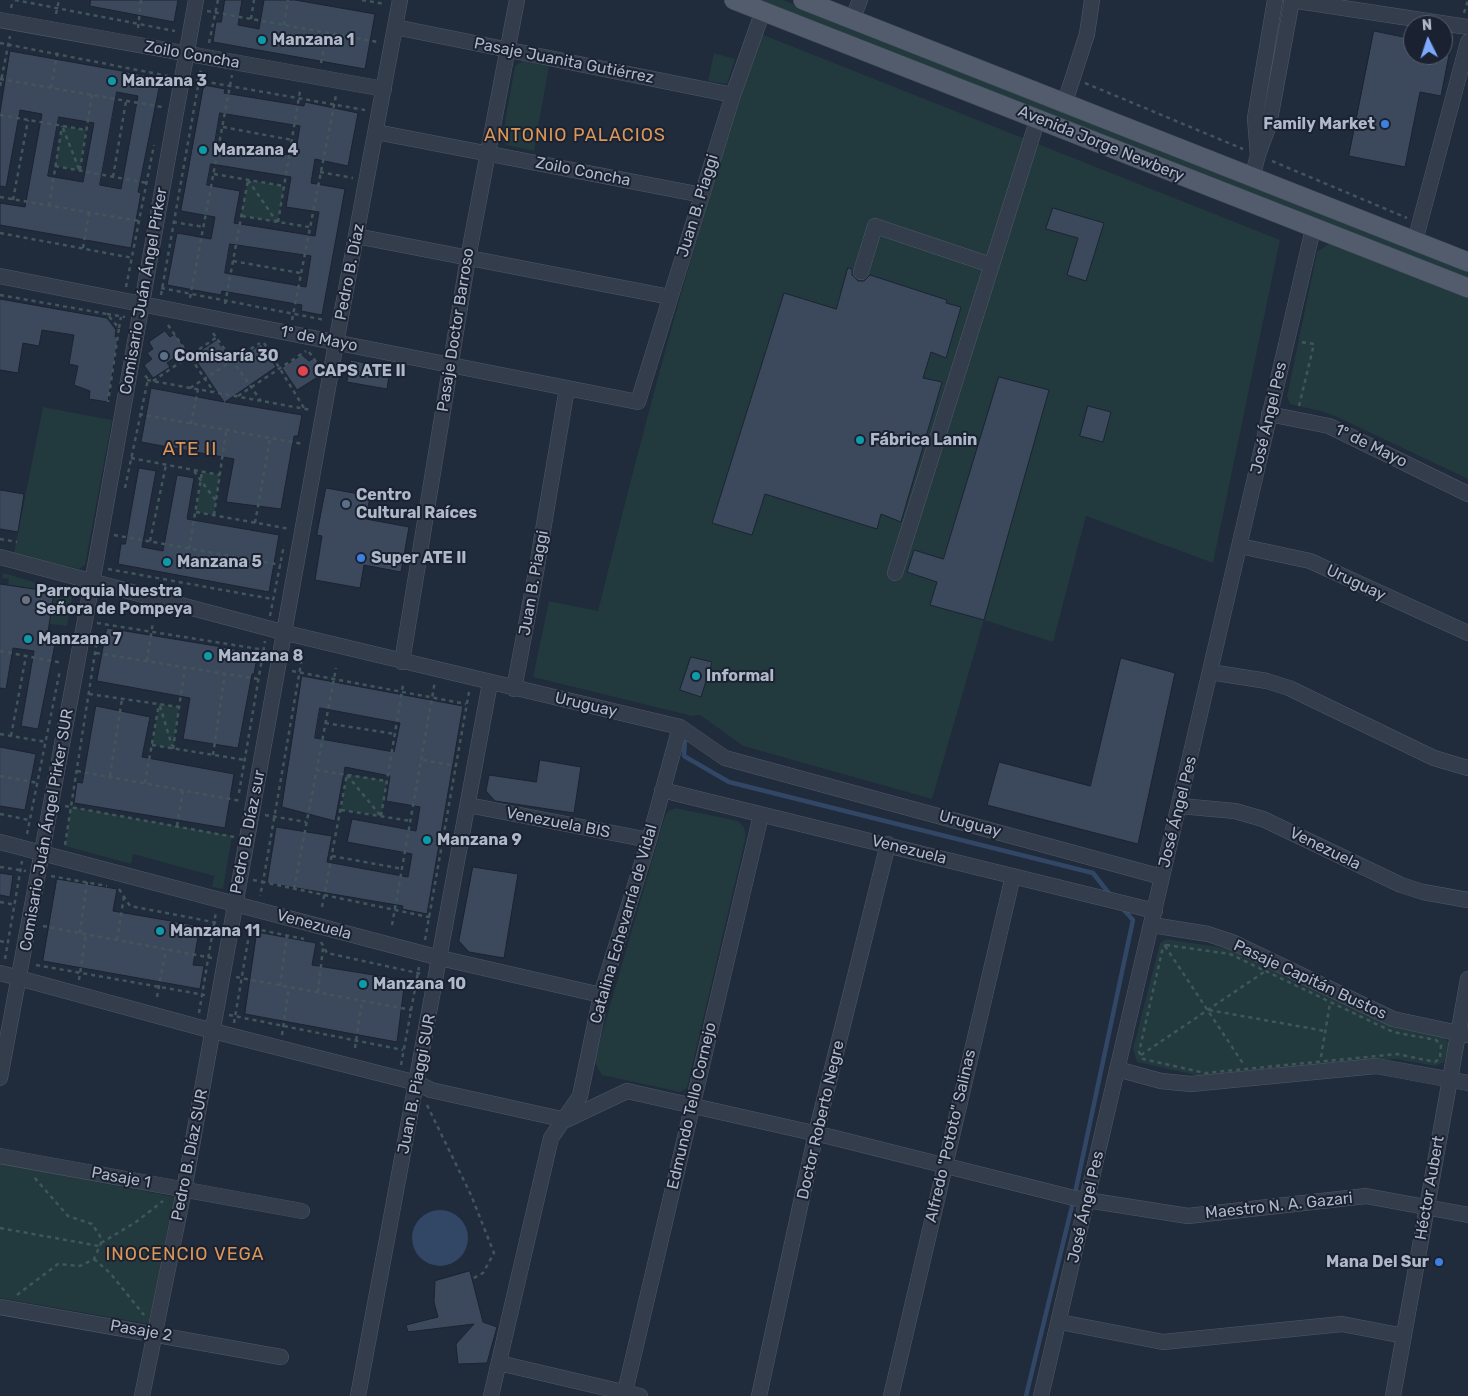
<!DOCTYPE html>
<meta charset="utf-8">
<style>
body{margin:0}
#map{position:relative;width:1468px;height:1396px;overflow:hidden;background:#202b3c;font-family:Rubik,sans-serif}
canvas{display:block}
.north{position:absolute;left:1403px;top:15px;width:50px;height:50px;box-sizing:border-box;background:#1a2231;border:1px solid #565e6d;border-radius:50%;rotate:356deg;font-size:14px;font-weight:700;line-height:20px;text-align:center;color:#afb8c8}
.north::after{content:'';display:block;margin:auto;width:18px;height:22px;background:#7daaff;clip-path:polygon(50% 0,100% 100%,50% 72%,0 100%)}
</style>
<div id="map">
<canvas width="1468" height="1396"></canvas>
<div class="north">N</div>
</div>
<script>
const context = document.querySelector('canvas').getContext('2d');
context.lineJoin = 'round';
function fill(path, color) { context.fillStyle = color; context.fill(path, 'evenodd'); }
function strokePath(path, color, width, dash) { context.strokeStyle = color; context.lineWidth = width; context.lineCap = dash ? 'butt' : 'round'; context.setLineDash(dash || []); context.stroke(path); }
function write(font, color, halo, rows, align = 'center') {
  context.font = font + ' Rubik,sans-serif'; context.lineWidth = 4; context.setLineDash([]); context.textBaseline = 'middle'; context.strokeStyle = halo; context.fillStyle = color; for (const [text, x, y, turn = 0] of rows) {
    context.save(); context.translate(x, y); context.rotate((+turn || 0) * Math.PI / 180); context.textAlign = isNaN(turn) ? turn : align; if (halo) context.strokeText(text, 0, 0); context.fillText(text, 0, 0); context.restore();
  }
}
const green = new Path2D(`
 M750,0h33l685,270v12z
 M761,34l519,206 -67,323 -127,-47 -33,126 -69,-22 -52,179 -189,-53 -43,-31 -8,1 -159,-39 16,-76 49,10c48,-194 99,-387 163,-577z
 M714,53l21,6 -8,25 -19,-3z
 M523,61l26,5 -15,85 -28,-6 -4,-6 13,-73z
 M62,126l24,4 -6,41 -25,-5z
 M248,180l36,6 -6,36 -37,-6z
 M1330,243l138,53v183l-131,-62 -13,-5 -34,-8 -3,-8 30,-144z
 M43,407l69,13 -27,145 -6,4 -65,-16z
 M202,472l18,3 -6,40 -18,-3z
 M3,573l70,20 -6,33 -18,-2 5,-32 -46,-7 1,-6 -7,-1z
 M159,704l20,3 -6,42 -21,-4z
 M347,774l40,7 -6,35 -40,-6z
 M71,807l161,29 -9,53 -11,-2 2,-11 -81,-22 -2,10 -66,-18z
 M676,808l62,13 6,6 2,9 -59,252 -7,4 -78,-17 -8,-14 71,-245 3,-5z
 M1166,939l65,10 210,85 8,9 -5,19 -9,4 -39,-7 -192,18 -67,-15 -4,-13 27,-106z
 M0,1163l174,34 -25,127 -149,-26z`);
const water = new Path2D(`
 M412 1238a28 28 0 1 1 56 0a28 28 0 1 1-56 0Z`);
const stream = new Path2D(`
 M685,739l-1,17 45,26 364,91 18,23
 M1026,1396l48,-198 59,-278 -12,-13`);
const building = new Path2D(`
 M91,0h87l-4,22 -84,-16z
 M225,0h17l-4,25 21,4 5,-29h31l80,14 -10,55 -152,-27 3,-20h5z
 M1374,31l39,8v16h36l-8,41 -21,-4 -15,75 -56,-11z
 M10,51l151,27 -23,114 3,1 -10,55 -131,-23v-22l25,4 17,-93 -22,-4 -14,77 -6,-1v-73zM117,92l21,4 -17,93 -21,-4zM59,117l35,6 -11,59 -35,-6z
 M204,85l21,4 -1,4 80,13 1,-4 53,11 -10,53 -33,-7 -4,24 34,6 -23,126 -21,-4 1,-6 -80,-14 -1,4 -54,-10 10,-52 34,6 4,-22 -34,-6zM220,113l80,13 -5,30 -80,-13zM211,164l80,13 -5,30 33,5 -4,24 -81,-13 6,-32 -33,-6zM230,244l81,12 -5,31 -81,-14z
 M1053,208l51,15 -18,58 -19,-6 11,-37 -32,-9z
 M848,268l4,1v6l6,6h6l6,-6 77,25 -1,3 15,4 -15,51 -15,-6 -8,26 19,4 -41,140 -20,-8 -4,15 -112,-35 -13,41 -40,-12 72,-230 52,16z
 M0,299l107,19 9,12 -1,7h3l-10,65 -19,-3 1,-8 -16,-6 4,-19 -9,-2 5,-29 -32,-5 -3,16 -16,-3 -5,30 -18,-3z
 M165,331l5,6 5,-3 11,16 -19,13 3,4 -17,11 -9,-13 8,-6 -5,-6 6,-4 -4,-7z
 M217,340l16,23 28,-19 15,23 -51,35 77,13 -4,21h-4l-13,73 -55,-7 8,-43 -93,-17 10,-54 73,14 -31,-46z
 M302,355l7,6 5,-3 8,12 -1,5 -24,15 -15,-22z
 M351,360l39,8 -3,21 -40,-7z
 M999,377l50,13 -65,230 -54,-15 7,-23 -30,-10 7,-22 29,9z
 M1088,406l23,6 -8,30 -23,-6z
 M139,468l17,3 -14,76 21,4 14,-76 17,3 -7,41 92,16 -10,57 -151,-28 3,-20h4z
 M326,488l44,8 -4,23 43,8 -8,45 -37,-7 -4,23 -45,-8 7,-44 -5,-1z
 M0,490l24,4 -6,38 -18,-3z
 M0,584l54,8 -6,40 9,2 -19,95 -17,-3 13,-75 -21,-3 -7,41 -6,-1z
 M107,628l151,25 -4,21h-2l-14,74 -55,-9 7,-41 -93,-17z
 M691,657l21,5 -11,35 -21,-7z
 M1121,658l54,15 -37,171 -151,-39 12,-43 91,24z
 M302,676l161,30 -36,208 -25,-5 1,-3 -136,-23 9,-56 56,9 -5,26 81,15 4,-23 -65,-12 5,-23 64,12 4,-24 -34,-6 4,-25 -45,-9 -10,54 -53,-14zM320,708l80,15 -6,29 -79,-14z
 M96,706l54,11 -8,40 92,17 -9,54 -151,-25 3,-21 5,1z
 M0,747l36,7 -11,56 -25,-4z
 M540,760l41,7 -7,46 -79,-12 -9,-10 3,-16 47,7z
 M473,867l45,7 -14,84 -35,-6 -10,-11z
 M0,873l13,2 -3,22 -10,-2z
 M57,879l60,10 -4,22 87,15 -7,39 11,1 -4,23 -157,-28z
 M257,932l59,11 -4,22 93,15 -8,62 -152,-28z
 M470,1271l13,51 14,5 -10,36 -29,1 -2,-20 18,-20 -66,8 -2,-7 32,-8 -4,-15 1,-21z`);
const path = new Path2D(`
 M15,0l160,31
 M362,0l23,4
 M11,8l2,-8
 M207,11l171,31
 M1464,13l4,-13
 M56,14l3,-14
 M251,19l3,-19
 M284,25l4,-25
 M138,28l3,-28
 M0,43l168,33
 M209,43l9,-43
 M321,63l6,-30
 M0,79l162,28
 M196,80l169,30
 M1085,83l158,66
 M0,86l10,-50
 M51,88l7,-38
 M0,115l86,15
 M223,127l69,13
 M63,128l16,41
 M1272,161l135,57
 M55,166l92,17
 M80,170l12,-75
 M320,172l33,6
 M214,174l70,12
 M113,177l13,-76
 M248,180l29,42
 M0,197l139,24
 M13,200l15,-80
 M49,206l13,-80
 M242,216l67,11
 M173,222l31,5
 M278,222l22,-131
 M0,233l133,25
 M83,248l6,-35
 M233,261l67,12
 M126,287l28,-142
 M161,288l164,32
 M0,295l107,19 12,14 -11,74
 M161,295l40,-226
 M190,298l42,-223
 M225,304l23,-124
 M107,314l18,3
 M292,320l44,-225
 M168,325l46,67
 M119,328l2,-11
 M213,333l48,68
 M264,343l40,65
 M309,352l8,11
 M147,380l164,30
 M153,381l64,-44
 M190,388l70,-45
 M238,396l68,-45
 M1299,406l15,-62 -13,-2
 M139,414l164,30
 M191,424l7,-35
 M131,458l89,17
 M194,471l22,30
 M125,488l23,-109 -4,-5
 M196,512l94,17
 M214,515l12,-84
 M255,523l15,-84
 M114,535l167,30
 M0,539l17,3
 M150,541l16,-76
 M189,549l13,-77
 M108,569l164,30
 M51,608l20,3
 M270,616l14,-71
 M97,623l168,27
 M0,651l63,12
 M303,652l-40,230 170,36
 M96,653l162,26
 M147,661l6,-39
 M292,671l174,33
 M89,694l90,13
 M160,706l12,40
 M325,723l70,11
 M0,734l46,8
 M11,736l15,-80
 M152,745l93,15
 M173,749l12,-82
 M213,755l12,-82
 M423,760l33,6
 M316,770l70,11
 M77,771l164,30
 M347,775l33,40
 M0,776l38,7
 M110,776l12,-77
 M145,783l14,-79
 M239,793l26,-152
 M65,806l169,31
 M341,810l70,11
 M0,814l29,6
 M265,815l41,7
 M381,816l22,-131
 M177,826l6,-36
 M27,834l33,-164
 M65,845l32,-205
 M332,856l71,13
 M0,867l26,4
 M51,876l56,10
 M253,880l10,2 -3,14
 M119,889l11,17 88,17
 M294,889l42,-221
 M0,902l16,3
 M322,907l25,-133
 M392,925l43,-244
 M43,926l169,32
 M246,927l58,12
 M80,933l7,-51
 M117,940l7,-44
 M425,940l44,-248
 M0,941l8,2
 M321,942l6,11 95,21
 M1166,945l64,9 163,78 43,8 5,5 -1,13 -5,4 -38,-8 -192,19 -62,-14 -4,-7 24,-105z
 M1165,946l79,119
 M5,959l17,-98
 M36,965l169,30
 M236,977l176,33
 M79,980l7,-46
 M280,986l7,-51
 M318,992l5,-44
 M157,997l9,-48
 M1209,1010l116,21
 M199,1013l17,-101
 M229,1015l174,35
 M234,1023l17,-100
 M282,1035l7,-48
 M355,1048l7,-47
 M1141,1055l123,-83
 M1321,1057l9,-54
 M401,1065l18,-98
 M427,1105l44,90 23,58 -11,20 -11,6
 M0,1228l99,18
 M101,1243l35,-21 27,-21
 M94,1259l16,14 34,42
 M17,1295l41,-31 22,2 14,-7 7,-16 -1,-7 -8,-12 -24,-8 -35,-40`);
const minor = new Path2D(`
 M1291,0l177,27
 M0,20l384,69
 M852,20l8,-20
 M395,27l338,68
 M1064,105l23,-71 5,-34
 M376,132l326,63
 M1259,152l10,-27 23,-125
 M1252,178l6,-23 -3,-37 20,-118
 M356,236l314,61
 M1415,241l53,-199
 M861,272l14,-46 116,39
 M0,276l638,126 95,-307 30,-84
 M1269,414l60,12 139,68
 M1240,546l70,15 158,72
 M0,557l286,76 394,94 45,31 437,119
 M895,573l143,-455
 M402,662l66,-404 49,-258
 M1210,672l57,9 22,7 145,70 34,10
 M514,689l22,-117 31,-184
 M662,790l493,121
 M468,805l181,35
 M1180,806l55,5 28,8 138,66 22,7 45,8
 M0,842l440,116 161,37
 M1152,925l56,9 24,8 161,77 74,16
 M0,973l213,58 204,52 14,7 135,30 61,-29 204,46 243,61 114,18 178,-20 102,19
 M1117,1069l44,12 30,3 185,-18 92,17
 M0,1078l96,-517 100,-561
 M0,1156l302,55
 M0,1307l281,50
 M1060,1322l103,20 179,-18 62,12
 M499,1363l141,33
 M142,1396l42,-206 152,-847 64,-343
 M358,1396l132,-713
 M491,1396l60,-258 29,-42 21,-101 48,-155 31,-113
 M624,1396l137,-581
 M759,1396l57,-263 72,-289
 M891,1396l122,-520
 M1041,1396l272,-1167
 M1393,1396l75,-417`);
const major = new Path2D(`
 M734,0l734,288
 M803,0l665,262`);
const markers = [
 [262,40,5,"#0f9aa8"],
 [112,81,5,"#0f9aa8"],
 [1385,124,5,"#3f7fe0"],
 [203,150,5,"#0f9aa8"],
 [164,356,5,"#5c6f8a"],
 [303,371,6,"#e0444e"],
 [860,440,5,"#0f9aa8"],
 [346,504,5,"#5c6f8a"],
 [361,558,5,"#3f7fe0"],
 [167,562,5,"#0f9aa8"],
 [26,600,5,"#6b7280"],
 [28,639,5,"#0f9aa8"],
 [208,656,5,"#0f9aa8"],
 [696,676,5,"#0f9aa8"],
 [427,840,5,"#0f9aa8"],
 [160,931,5,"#0f9aa8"],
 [363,984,5,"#0f9aa8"],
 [1439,1262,5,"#3f7fe0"]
];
const poiNames = [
 ["Manzana 1",272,40],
 ["Manzana 3",122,81],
 ["Family Market",1375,124,"right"],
 ["Manzana 4",213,150],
 ["Comisaría 30",174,356],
 ["CAPS ATE II",314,371],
 ["Fábrica Lanin",870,440],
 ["Centro",356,495],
 ["Cultural Raíces",356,513],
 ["Super ATE II",371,558],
 ["Manzana 5",177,562],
 ["Parroquia Nuestra",36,591],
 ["Señora de Pompeya",36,609],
 ["Manzana 7",38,639],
 ["Manzana 8",218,656],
 ["Informal",706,676],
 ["Manzana 9",437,840],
 ["Manzana 11",170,931],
 ["Manzana 10",373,984],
 ["Mana Del Sur",1429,1262,"right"]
];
const streetNames = [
 ["Zoilo Concha",192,55,10],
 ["Pasaje Juanita Gutiérrez",564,61,11],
 ["Avenida Jorge Newbery",1101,144,22],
 ["Zoilo Concha",583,172,11],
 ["Juan B. Piaggi",698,206,-73],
 ["Pedro B. Díaz",350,272,-79],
 ["Comisario Juán Ángel Pirker",144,291,-80],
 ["Pasaje Doctor Barroso",456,330,-81],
 ["1º de Mayo",319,339,11],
 ["José Ángel Pes",1269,418,-77],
 ["1º de Mayo",1371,446,26],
 ["Juan B. Piaggi",534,583,-80],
 ["Uruguay",1356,583,25],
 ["Uruguay",586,705,13],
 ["José Ángel Pes",1178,812,-76],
 ["Venezuela BIS",558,823,11],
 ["Uruguay",970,824,15],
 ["Comisario Juán Ángel Pirker SUR",47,830,-80],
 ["Pedro B. Díaz sur",248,832,-79],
 ["Venezuela",1325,849,26],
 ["Venezuela",909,850,14],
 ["Catalina Echevarría de Vidal",624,924,-74],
 ["Venezuela",314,925,15],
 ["Pasaje Capitán Bustos",1310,980,25],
 ["Juan B. Piaggi SUR",417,1084,-79],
 ["Edmundo Tello Cornejo",692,1106,-77],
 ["Doctor Roberto Negre",821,1120,-77],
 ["Alfredo \"Pototo\" Salinas",951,1136,-77],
 ["Pedro B. Díaz SUR",190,1155,-79],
 ["Pasaje 1",121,1178,10],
 ["Héctor Aubert",1430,1188,-80],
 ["Maestro N. A. Gazari",1279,1206,-6],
 ["José Ángel Pes",1086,1207,-77],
 ["Pasaje 2",141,1331,10]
];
const neighbourhoodNames = [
 ["ANTONIO PALACIOS",575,136],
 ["INOCENCIO VEGA",185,1255]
];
const quarterNames = [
 ["ATE II",190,450]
];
fill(green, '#22393d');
fill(water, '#324665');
strokePath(stream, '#324665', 4.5);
fill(building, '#3c495c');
strokePath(building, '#1c2433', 1);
strokePath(minor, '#4f5867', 16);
strokePath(major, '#3d4655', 20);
strokePath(path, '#40565a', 2.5, [4, 4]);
strokePath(minor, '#343d4c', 15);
strokePath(major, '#525c6c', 19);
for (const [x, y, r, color] of markers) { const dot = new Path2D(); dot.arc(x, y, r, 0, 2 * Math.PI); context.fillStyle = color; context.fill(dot); strokePath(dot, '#1a2231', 2); }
write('bold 16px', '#afb8c8', '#1a2231', poiNames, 'left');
write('16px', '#afb8c8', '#1a2231', streetNames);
context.letterSpacing = '1px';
write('18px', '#dc9657', '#1a2231', neighbourhoodNames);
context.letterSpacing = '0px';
context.letterSpacing = '1px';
write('19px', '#dc9657', '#1a2231', quarterNames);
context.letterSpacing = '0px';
</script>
